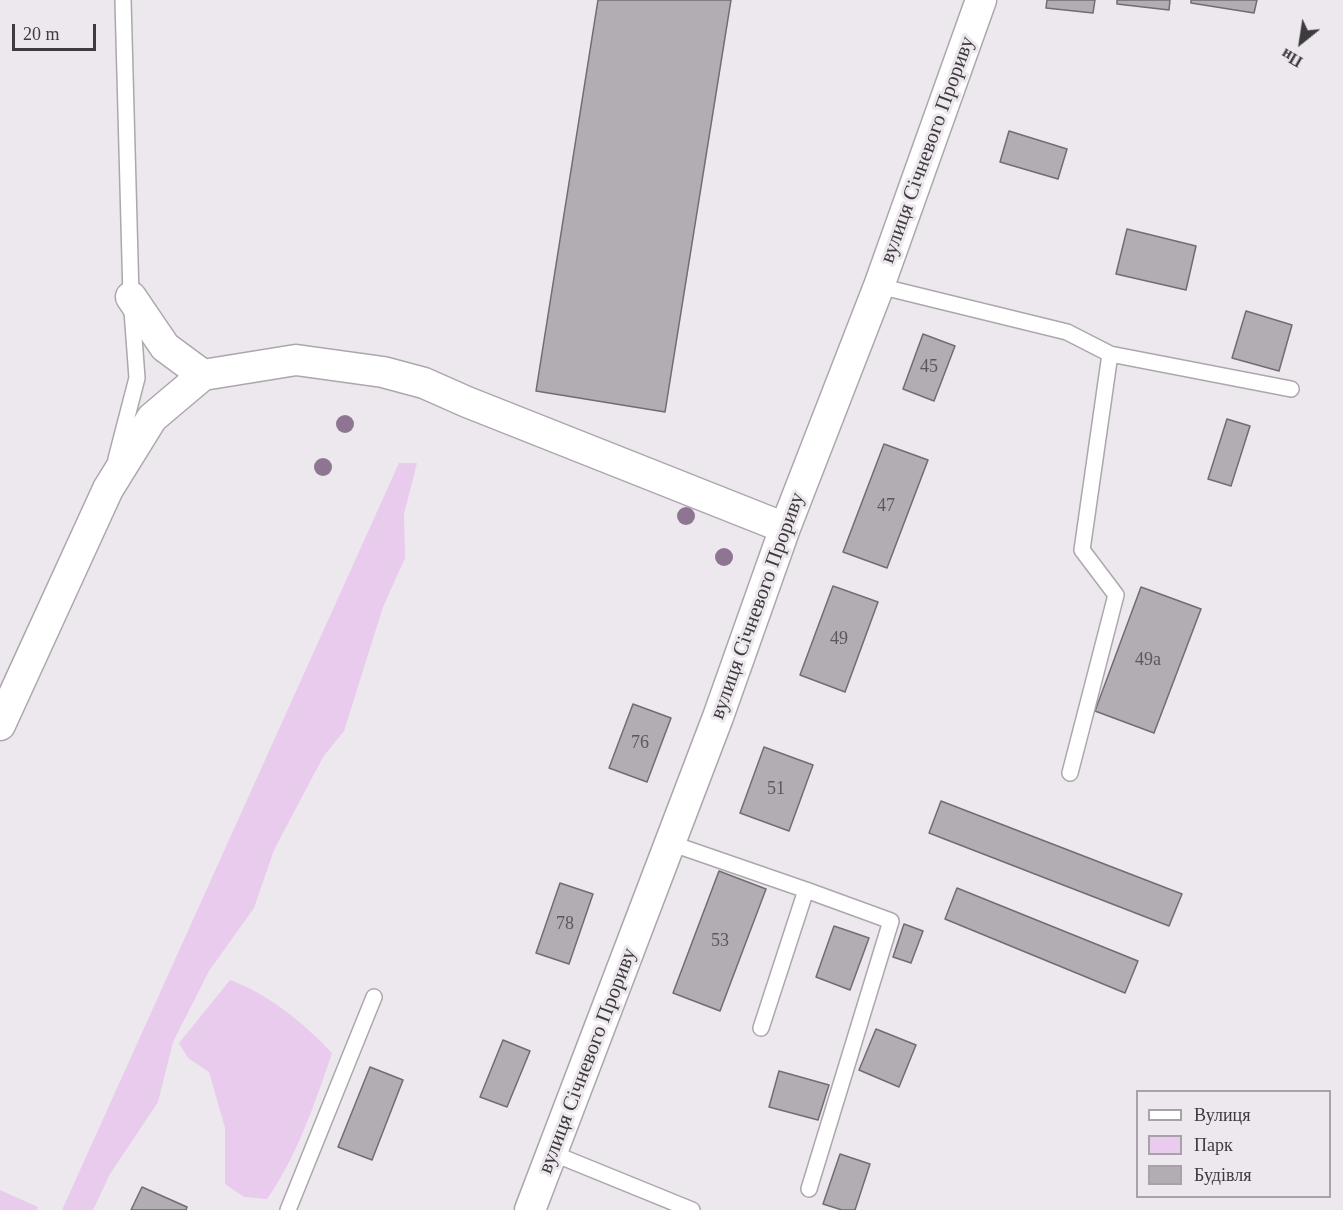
<!DOCTYPE html>
<meta charset="utf-8">
<style>
body{margin:0}
#map{position:relative;width:1343px;height:1210px;overflow:hidden;background:#ede7ee;font-family:"Times New Roman",serif}
canvas{display:block}
.legend{position:absolute;left:1136px;top:1090px;width:195px;height:108px;box-sizing:border-box;background:#ede7ee;border:2px solid #a7a2a8;margin:0;padding:8px 10px;list-style:none;font-size:18px;color:#3e3b3e}
.legend li{display:flex;align-items:center;gap:12px;height:30px}
.legend b{width:30px;border:2px solid #a7a2a8}
.north{position:absolute;left:1271px;top:12px;width:60px;height:60px;-webkit-text-stroke:4px #ede7ee;paint-order:stroke;rotate:210deg;font-size:16px;font-weight:700;line-height:24px;text-align:center;color:#3e3b3e}
.north::after{content:'';display:block;margin:auto;width:21px;height:27px;background:#3e3b3e;clip-path:polygon(50% 0,100% 100%,50% 72%,0 100%)}
.scale{position:absolute;left:12px;top:24px;width:84px;height:27px;box-sizing:border-box;border:3px solid #3e3b3e;border-top:0;padding-left:8px;font-size:18px;line-height:21px;white-space:nowrap;color:#3e3b3e;-webkit-text-stroke:4px #ede7ee;paint-order:stroke}
</style>
<div id="map">
<canvas width="1343" height="1210"></canvas>
<ul class="legend">
<li><b style="height:8px;background:#fff"></b>Вулиця</li>
<li><b style="height:16px;background:#e9cbee"></b>Парк</li>
<li><b style="height:16px;background:#b2adb3"></b>Будівля</li>
</ul>
<div class="north">Пн</div>
<div class="scale">20 m</div>
</div>
<script>
const context = document.querySelector('canvas').getContext('2d');
context.lineJoin = 'round';
function fill(path, color) { context.fillStyle = color; context.fill(path, 'evenodd'); }
function strokePath(path, color, width, dash) { context.strokeStyle = color; context.lineWidth = width; context.lineCap = dash ? 'butt' : 'round'; context.setLineDash(dash || []); context.stroke(path); }
function write(font, color, halo, rows, align = 'center') {
  context.font = font + ' "Times New Roman",serif'; context.lineWidth = 6; context.setLineDash([]); context.textBaseline = 'middle'; context.strokeStyle = halo; context.fillStyle = color; for (const [text, x, y, turn = 0] of rows) {
    context.save(); context.translate(x, y); context.rotate((+turn || 0) * Math.PI / 180); context.textAlign = isNaN(turn) ? turn : align; if (halo) context.strokeText(text, 0, 0); context.fillText(text, 0, 0); context.restore();
  }
}
const green = new Path2D(`
 M399,463h18l-13,51 1,44 -22,49 -39,124 -21,26 -49,93 -20,58 -45,63 -36,71 -15,60 -48,72 -17,36h-31z
 M230,980c38,14 74,43 102,73 -16,48 -36,105 -65,146l-23,-2 -19,-13v-56l-16,-56 -21,-14 -9,-15z
 M0,1190l38,17 -1,3h-37z`);
const building = new Path2D(`
 M598,0h133l-66,412 -129,-21z
 M1047,0h48l-2,13 -47,-5z
 M1117,0h53l-1,10 -52,-6z
 M1191,0h66l-3,13 -63,-10z
 M1009,131l58,18 -9,30 -58,-17z
 M1127,229l69,17 -10,44 -70,-16z
 M1246,311l46,14 -13,46 -47,-13z
 M923,334l32,12 -21,55 -31,-12z
 M1227,419l23,7 -19,60 -23,-7z
 M884,444l44,16 -41,108 -44,-16z
 M833,586l45,16 -33,90 -45,-17z
 M1141,587l60,22 -47,124 -59,-22z
 M633,704l38,14 -24,64 -38,-14z
 M764,747l49,18 -24,66 -49,-18z
 M941,801l241,93 -13,32 -240,-93z
 M719,871l47,18 -46,122 -47,-18z
 M560,883l33,11 -24,70 -33,-11z
 M957,888l181,73 -13,32 -180,-74z
 M904,924l19,7 -12,32 -18,-6z
 M834,926l35,12 -19,52 -34,-13z
 M876,1029l40,16 -17,42 -40,-17z
 M503,1040l27,11 -23,56 -27,-10z
 M370,1067l33,13 -31,80 -34,-13z
 M779,1071l50,14 -11,35 -49,-13z
 M840,1154l30,10 -15,46h-13l-19,-6z
 M142,1187l45,20 -1,3h-55z`);
const lane = new Path2D(`
 M879,286l188,46 43,22 181,35
 M116,459l21,-81 -6,-81 -8,-297
 M1070,773l46,-178 -34,-45 28,-196
 M670,843l136,47 -45,138
 M806,890l85,31 -82,268
 M552,1153l140,57
 M288,1210l86,-213`);
const street = new Path2D(`
 M131,297l34,50 38,28
 M0,725l108,-236 44,-71 51,-43 93,-15 87,12 41,11 43,19 318,126
 M530,1210l188,-493 67,-189 94,-242 102,-286`);
const trees = [
 [345,424],
 [323,467],
 [686,516],
 [724,557]
];
const numberNames = [
 ["45",929,367],
 ["47",886,506],
 ["49",839,639],
 ["49а",1148,660],
 ["76",640,743],
 ["51",776,789],
 ["78",565,924],
 ["53",720,941]
];
const streetNames = [
 ["вулиця Січневого Прориву",928,150,-70],
 ["вулиця Січневого Прориву",758,606,-70],
 ["вулиця Січневого Прориву",588,1061,-69]
];
fill(green, '#e9cbee');
fill(building, '#b2adb3');
strokePath(building, '#716c72', 1.5);
strokePath(lane, '#aca7ad', 18);
strokePath(street, '#aca7ad', 33);
strokePath(lane, '#fff', 15);
strokePath(street, '#fff', 30);
context.fillStyle = '#8e7692';
for (const [x, y] of trees) { context.beginPath(); context.arc(x, y, 9, 0, 2 * Math.PI); context.fill(); }
write('18px', '#5b585b', null, numberNames);
write('21px', '#3e3b3e', '#ede7ee', streetNames);
</script>
